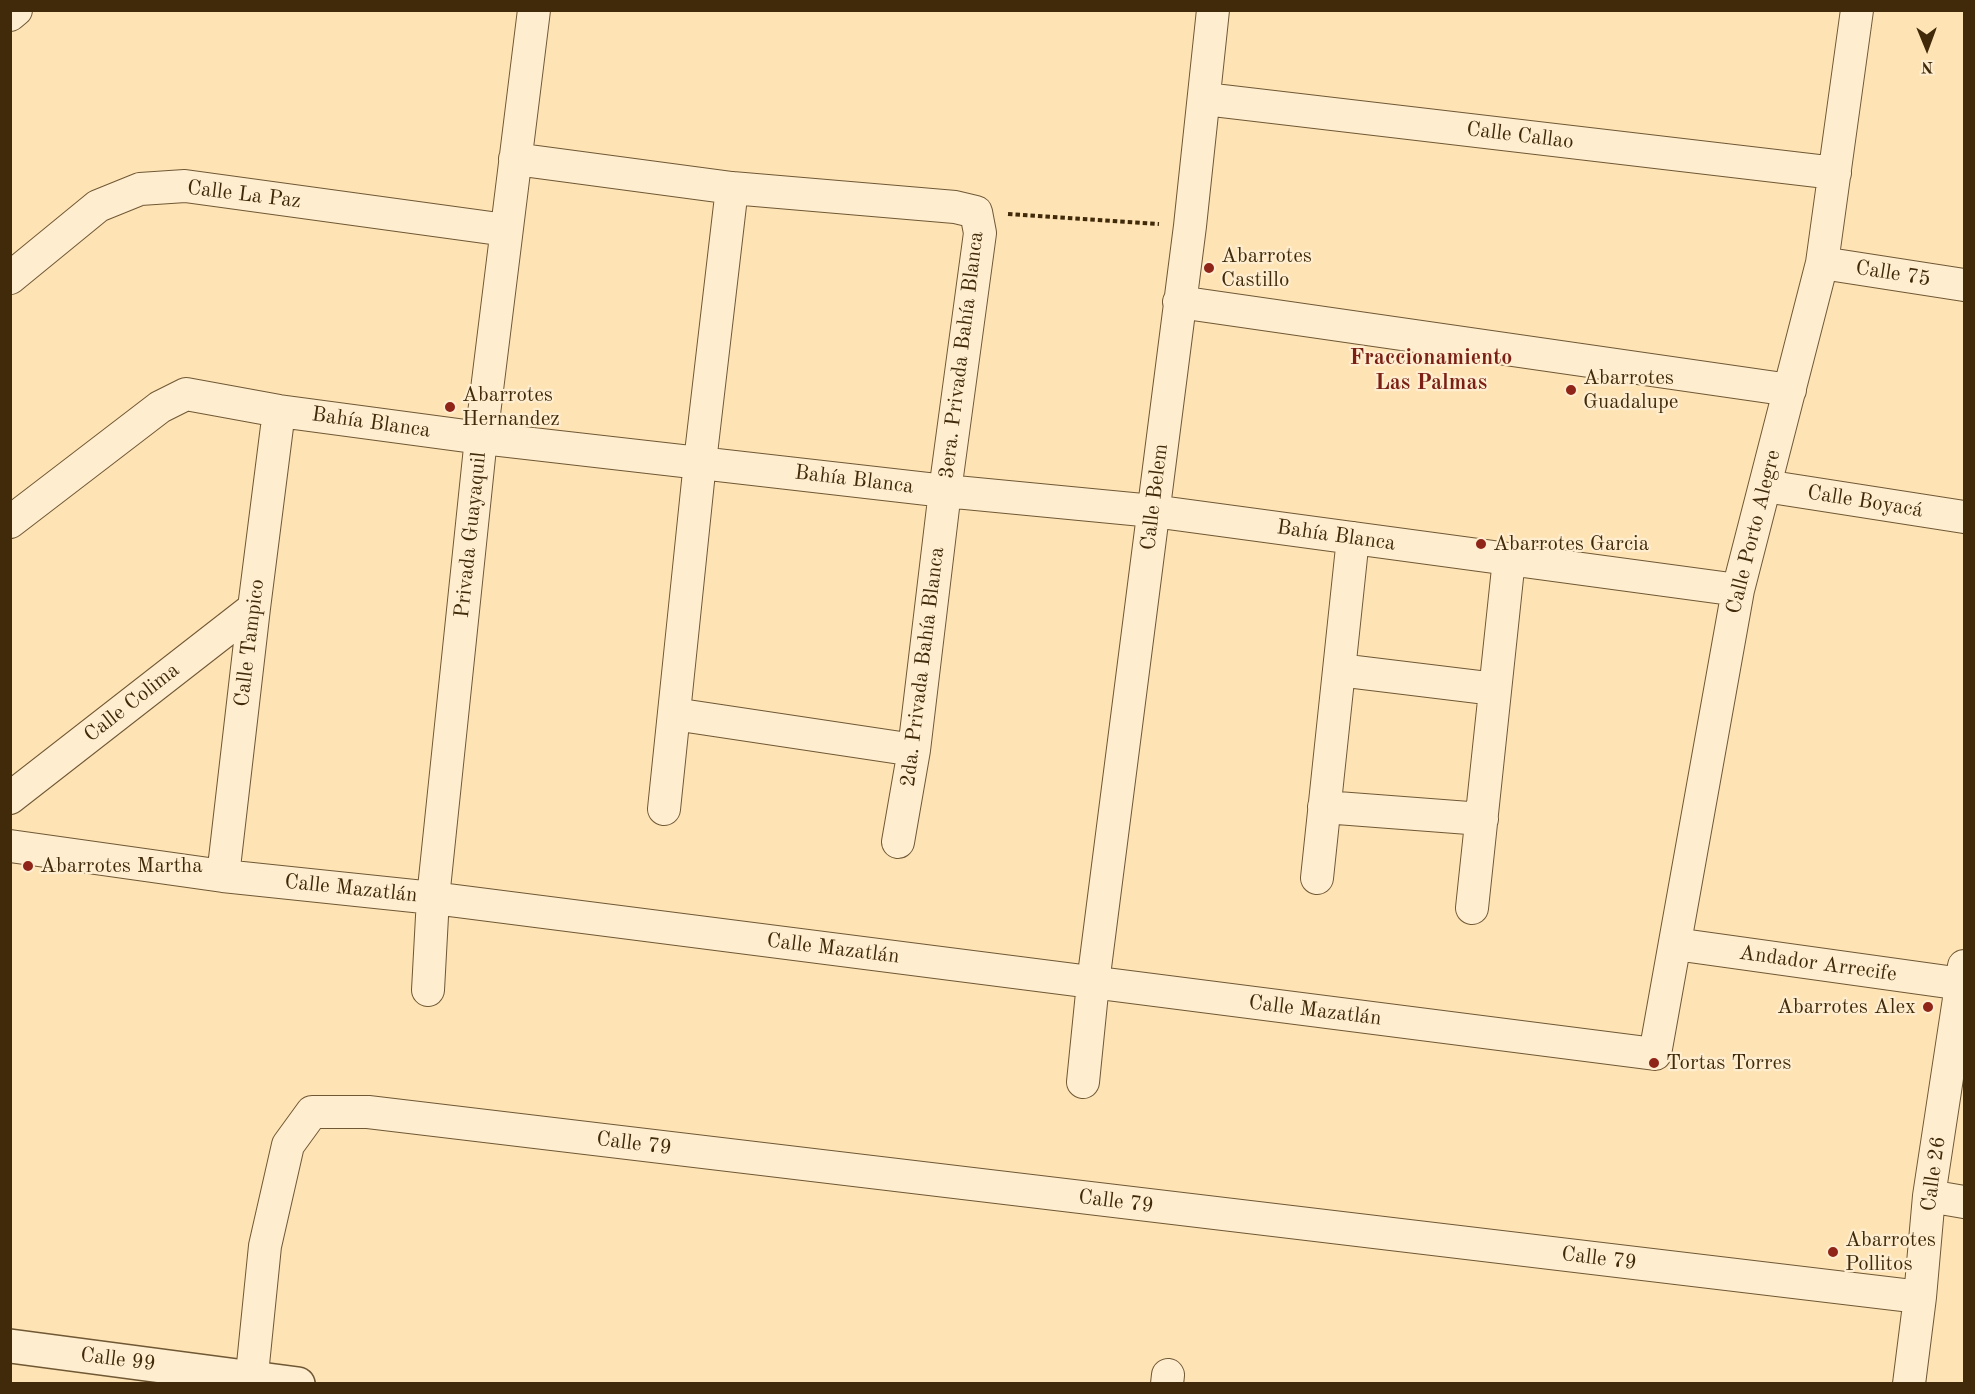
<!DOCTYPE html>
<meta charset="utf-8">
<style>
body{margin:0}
#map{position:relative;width:1975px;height:1394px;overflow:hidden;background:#fee3b5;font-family:"Old Standard TT",serif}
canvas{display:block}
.frame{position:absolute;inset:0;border:12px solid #402a0a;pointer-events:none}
.north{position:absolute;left:1897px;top:18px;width:60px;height:60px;-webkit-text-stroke:4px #feedcf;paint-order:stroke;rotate:179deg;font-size:16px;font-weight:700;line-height:24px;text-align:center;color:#402a0a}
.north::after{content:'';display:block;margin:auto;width:21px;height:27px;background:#402a0a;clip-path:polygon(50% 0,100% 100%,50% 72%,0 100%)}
</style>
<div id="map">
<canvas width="1975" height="1394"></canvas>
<div class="frame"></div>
<div class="north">N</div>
</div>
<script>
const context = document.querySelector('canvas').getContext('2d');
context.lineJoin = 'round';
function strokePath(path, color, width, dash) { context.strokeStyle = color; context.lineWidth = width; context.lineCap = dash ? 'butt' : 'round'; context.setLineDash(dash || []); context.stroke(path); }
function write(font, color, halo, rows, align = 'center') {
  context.font = font + ' "Old Standard TT",serif'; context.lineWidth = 4.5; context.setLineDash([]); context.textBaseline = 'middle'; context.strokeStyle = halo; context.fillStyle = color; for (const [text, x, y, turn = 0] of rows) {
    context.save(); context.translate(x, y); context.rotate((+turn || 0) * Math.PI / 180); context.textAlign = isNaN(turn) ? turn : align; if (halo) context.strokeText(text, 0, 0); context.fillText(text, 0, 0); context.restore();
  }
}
const path = new Path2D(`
 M1008,214l151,10`);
const minor = new Path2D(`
 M10,15l6,-5
 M1205,99l630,74
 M515,159l217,29 223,19 21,5 4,21 -35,258 -31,259 -16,92
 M1822,263l142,22
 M10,278l88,-72 42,-17 45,-3 321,44
 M1179,302l611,88
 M1765,486l199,31
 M10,522l150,-115 26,-13 93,17 202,27 464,53 208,20 585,79
 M1339,670l156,19
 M674,714l240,36
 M10,798l244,-190
 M1324,807l158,12
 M664,809l36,-347 32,-274
 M10,846l213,30 210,22 1222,156 83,-464 84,-327 35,-253
 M223,876l31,-268 25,-197
 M1317,878l36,-340
 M1472,908l37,-349
 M1675,944l287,40
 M428,990l5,-92 48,-460 53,-428
 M1083,1082l10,-99 97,-757 23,-216
 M1929,1196l35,6
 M251,1384l14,-138 23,-101 24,-33h56l1552,185
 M1167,1384l1,-9
 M1909,1384l11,-87 9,-101 35,-230`);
const tertiary = new Path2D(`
 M10,1346l288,38`);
const markers = [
 [1209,268,6,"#8f2418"],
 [1571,390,6,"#8f2418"],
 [450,407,6,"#8f2418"],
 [1481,544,6,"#8f2418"],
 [28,866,6,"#8f2418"],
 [1928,1007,6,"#8f2418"],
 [1654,1063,6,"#8f2418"],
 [1833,1252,6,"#8f2418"]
];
const streetNames = [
 ["Calle Callao",1520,136,7],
 ["Calle La Paz",244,195,7],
 ["Calle 75",1893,274,9],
 ["3era. Privada Bahía Blanca",962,355,-83],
 ["Bahía Blanca",371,423,8],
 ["Bahía Blanca",854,480,7],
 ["Calle Belem",1155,497,-83],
 ["Calle Boyacá",1865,502,9],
 ["Calle Porto Alegre",1754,532,-76],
 ["Privada Guayaquil",471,535,-84],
 ["Bahía Blanca",1336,536,8],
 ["Calle Tampico",250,643,-83],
 ["2da. Privada Bahía Blanca",923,667,-83],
 ["Calle Colima",132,703,-38],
 ["Calle Mazatlán",351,889,6],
 ["Calle Mazatlán",833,949,7],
 ["Andador Arrecife",1818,964,8],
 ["Calle Mazatlán",1315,1011,7],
 ["Calle 79",634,1144,7],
 ["Calle 26",1934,1174,-82],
 ["Calle 79",1116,1202,7],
 ["Calle 79",1599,1259,7],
 ["Calle 99",118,1360,7]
];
const poiNames = [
 ["Abarrotes",1221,256],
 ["Castillo",1221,280],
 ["Abarrotes",1583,378],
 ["Guadalupe",1583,402],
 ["Abarrotes",462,395],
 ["Hernandez",462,419],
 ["Abarrotes Garcia",1493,544],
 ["Abarrotes Martha",40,866],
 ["Abarrotes Alex",1916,1007,"right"],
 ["Tortas Torres",1666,1063],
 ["Abarrotes",1845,1240],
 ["Pollitos",1845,1264]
];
const neighbourhoodNames = [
 ["Fraccionamiento",1431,358],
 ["Las Palmas",1431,383]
];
strokePath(minor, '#705835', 34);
strokePath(tertiary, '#705835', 36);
strokePath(path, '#402a0a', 4, [4.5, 3]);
strokePath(minor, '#feedcf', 32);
strokePath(tertiary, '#feedcf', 33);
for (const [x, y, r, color] of markers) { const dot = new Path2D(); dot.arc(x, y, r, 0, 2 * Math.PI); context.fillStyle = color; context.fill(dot); strokePath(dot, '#feedcf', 2); }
write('21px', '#402a0a', '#feedcf', streetNames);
write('21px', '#402a0a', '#feedcf', poiNames, 'left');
write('bold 22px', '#7a1f14', '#feedcf', neighbourhoodNames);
</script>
